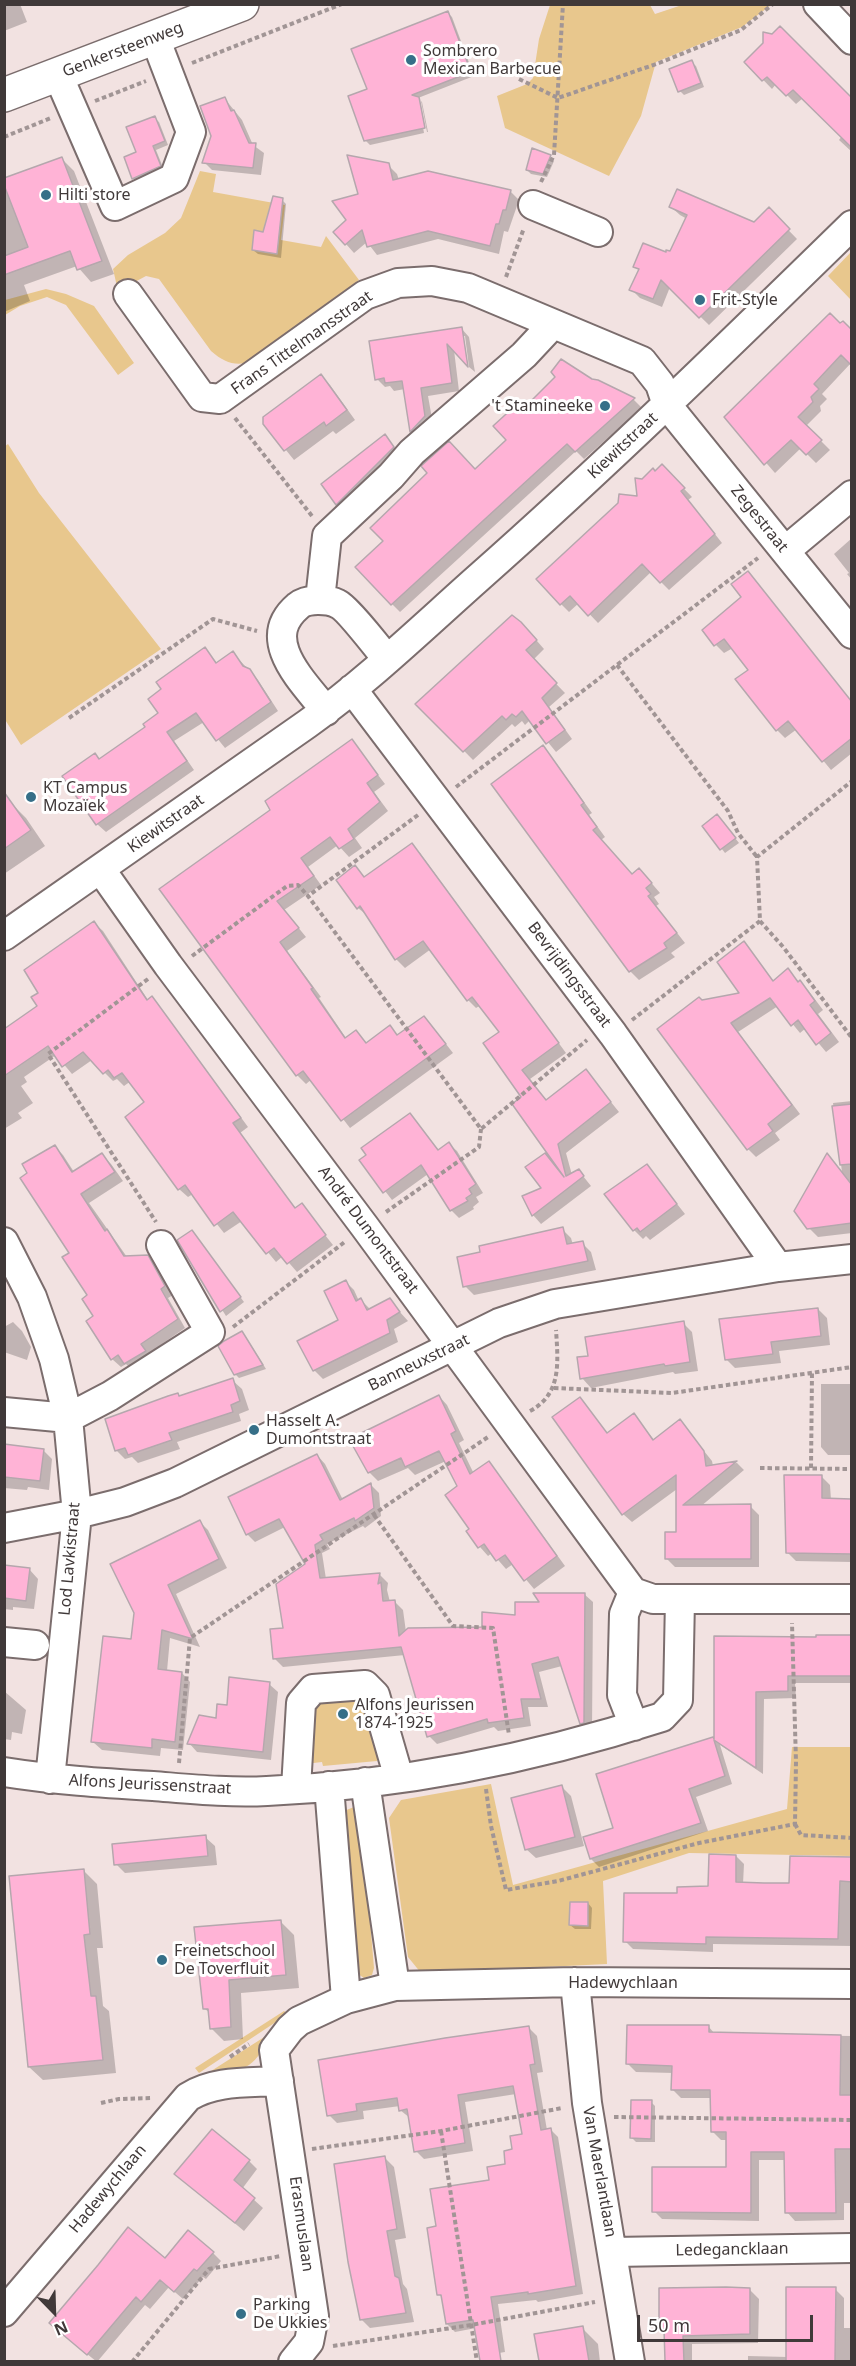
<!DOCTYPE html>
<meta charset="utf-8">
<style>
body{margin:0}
#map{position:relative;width:856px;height:2366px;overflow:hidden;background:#f2e2e1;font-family:"Noto Sans",sans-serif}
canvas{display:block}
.frame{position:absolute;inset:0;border:6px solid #403939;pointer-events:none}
.north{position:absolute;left:24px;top:2282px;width:60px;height:60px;-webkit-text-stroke:4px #fff;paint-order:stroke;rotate:157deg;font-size:16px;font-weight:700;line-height:24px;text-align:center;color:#403939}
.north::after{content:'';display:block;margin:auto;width:21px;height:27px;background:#403939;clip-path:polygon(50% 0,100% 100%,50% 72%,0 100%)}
.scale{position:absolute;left:637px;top:2315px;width:176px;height:27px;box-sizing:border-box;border:3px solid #403939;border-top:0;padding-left:8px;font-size:18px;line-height:21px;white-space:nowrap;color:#403939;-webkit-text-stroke:4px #fff;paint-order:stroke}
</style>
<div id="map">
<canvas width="856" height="2366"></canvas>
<div class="frame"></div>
<div class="north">N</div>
<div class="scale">50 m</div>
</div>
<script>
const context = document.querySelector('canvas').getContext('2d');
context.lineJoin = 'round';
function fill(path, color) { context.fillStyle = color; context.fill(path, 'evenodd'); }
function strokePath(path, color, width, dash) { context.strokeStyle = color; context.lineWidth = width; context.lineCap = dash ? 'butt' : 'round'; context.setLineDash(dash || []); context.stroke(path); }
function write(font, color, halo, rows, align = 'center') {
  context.font = font + ' "Noto Sans",sans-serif'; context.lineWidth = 6; context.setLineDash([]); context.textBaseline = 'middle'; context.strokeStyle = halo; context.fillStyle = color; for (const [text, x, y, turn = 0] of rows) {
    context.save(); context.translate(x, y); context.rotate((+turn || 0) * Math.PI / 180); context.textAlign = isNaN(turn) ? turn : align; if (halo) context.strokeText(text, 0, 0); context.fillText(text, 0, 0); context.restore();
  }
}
const green = new Path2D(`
 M550,5h100l5,9 27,-9h89l-29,22 -86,35 -15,54 -32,60 -104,-48 -8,-32 30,-12 6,-6 6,-39z
 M200,171l16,3 -3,18 72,13 -4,35 40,7 5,-11 33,44 -107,82c-18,4 -27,1 -41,-11l-52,-72 -13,-3 -28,15 -5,-22 15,-14 37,-22 16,-15z
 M851,252v48l-23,-24z
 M46,289l20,5 28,12 40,57 -16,12 -52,-70 -19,-8 -27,9 -15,9v-15z
 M8,444l31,49 122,156 -140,96 -17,-27v-271z
 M357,1691l31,65 -11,1v4l-54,5 -1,-4 -17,2 5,-60z
 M792,1747h59v109l-162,-3 -86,28 4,83 -186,9 -13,-16 -19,-139 12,-18 90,-16 22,101 274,-76z
 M354,1807l7,9 13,152 -2,7 -8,3 -6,-4 -14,-163z
 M284,2011l4,3 -89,59 -4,-5z
 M269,2034c-11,32 -26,40 -61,39z`);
const shadow = new Path2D(`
 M4,4h16l7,18 -23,9z
 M448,13l4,4 22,59 -56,22 6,35 -54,12 -5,-5 4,-50z
 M691,62l5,4 8,21 -20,8 -4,-4z
 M746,62l106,38v52l-13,-12 3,-4 -39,-38 -7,6 -20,-20 -4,5z
 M225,99l17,21 11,25 11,8 -3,22 -49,-5 -8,-8z
 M421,101l1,1 6,30h-1z
 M154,118l5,4 9,23 -12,5 8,20 -26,13 -4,-4 -8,-21 12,-5z
 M550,157l4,4 -7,16 -16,-3 -4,-4z
 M61,158l13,13 40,103 -23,8 -14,-16 -53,19 6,16 -26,11v-126z
 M388,165l9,9 2,6 111,11 9,9 -11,32 -4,-1 -5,23 -61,-15 -61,16 -10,-13 -13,11 -8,-9 3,-24 11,-25z
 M282,200l4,4 -5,54 -23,-4 -5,-4z
 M671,207l83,17 15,-14 28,29 -88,86 -39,-38 -8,20 -22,-9 -9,-9 8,-18 -4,-5 35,-13 17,-34 -7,-4z
 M840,325l11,38 -29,31 5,5 -7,7 1,5 -15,15 24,24 -14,13 -15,-15 -26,25 -49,-56z
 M461,328l8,9 6,35 -6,-5 -4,-31h-3l-8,14 5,41 -31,5 5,28 -14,15 -8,-7 -6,-43 -11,2 -4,-5 -5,1 -8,-8z
 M321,376l9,9 25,35 -19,14 -3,-3 -39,29 -29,-36z
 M592,381h5l37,19 8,8 -58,51 -8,-8 -176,161 -8,-8 83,-134 33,-30 12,-32z
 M389,440l9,12 -57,56 -18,-24z
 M662,466l30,31 -4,3 34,43 -53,47 -18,-18 -53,51 -19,-20 -10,9 -8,-8 77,-106 5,-18z
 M852,538v42l-5,-6 2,-1 -15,-19z
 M743,598l109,104v51l-21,17 -34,-41 -12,9 -8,-8 -27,-60 -17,-22 -9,5 -8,-8z
 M530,633l14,16 -11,11 32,33 -16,14 23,32 -16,13 -26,-32 -5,5 -3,-4 -7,6 -3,-3 -39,36 -55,-56z
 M205,649l13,15 15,-11 25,27 20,31 -53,37 -21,-26 -30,19 20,29 -88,62 -9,-8 -2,-69 5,5 47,-33 13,-14 3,-24z
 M352,741l33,43 -11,8 14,19 -33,27 7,10 -13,9 -11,-12 -30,22 13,18 -37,25 22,27 -19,14 34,46 -2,1 27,40 10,-6 11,12 23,-17 8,9 34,-10 21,27 -103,75 -38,-49 -6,5 -9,-9 -136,-186 111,-79z
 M542,747l9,9 41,57 -3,2 16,22 -4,3 31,35 16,4 12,14 -6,4 5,7 -3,2 29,37 -14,10 4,4 -36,23 -9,-9z
 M11,803l15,15 19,28 -41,28v-66z
 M721,820l18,23 -14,10 -21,-27z
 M412,845l8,8 146,200 -36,26 17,22 39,-30 33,41 -53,41 6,22 7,-4 12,15 -50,38 -8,-9 -9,-18 19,-9 2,-33 10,9 1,-1 -33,-65 -22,-66 -20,-27 -5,3 -8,-8 -37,-51 -26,19 -9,-9 -28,-43 -10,-8 -3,-41 10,12z
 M94,923l9,8 45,69 3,-2 9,9 88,120 -8,6 56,76 5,-4 32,40 -36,27 -14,-16 -7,6 -34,-41 -18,12 -31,-39 -5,3 -9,-8 -33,-87 -15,-21 -7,5 -7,-7 -4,2 -21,-21 -20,14 -16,-19 -32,22 3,5 -6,4 12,17 -15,10 4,5 -18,11v-98l35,-24 1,-14z
 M744,943l30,39 13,-11 21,19 15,20 -5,4 21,28 -13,10 -20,-24 -6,5 -22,-27 -40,26 62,82 -25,19 5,7 -24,17 -8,-8 -47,-147 41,-8z
 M852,1101v132l-34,4 -9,-9 19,-73 14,17 -9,-69z
 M410,1115l29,36 10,-7 8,7 26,42 -7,4 3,5 -6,5 1,2 -15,9 -8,-8 -23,-36 -36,26 -31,-40z
 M54,1146l9,9 11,17 28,-17 9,9 12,17 -34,22 38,54 20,-1 9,9 17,30 -5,3 17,30 -36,25 4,7 -19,12 -8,-8 -5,3 -9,-8 -41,-105z
 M647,1166l38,48 -35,26 -4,-4 -3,3 -9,-9z
 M562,1229l9,9 2,7 9,-2 9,9 5,18 -122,25 -9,-9z
 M192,1232l52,70 -18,14 -47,-75z
 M346,1282l8,8 5,11 2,-1 10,10 18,-10 19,21 -14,8 4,13 -75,37 -9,-9 26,-50z
 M818,1309l9,9 3,27 -51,6 2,12 -46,5 -9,-9z
 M13,1322l9,9 9,16 -4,13 -23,-8v-25z
 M683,1323l9,9 6,39 -23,3 -2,-2 -82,16 -9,-10 8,-21z
 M246,1337l20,32 -27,9 -4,-4z
 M232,1380l10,9 7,21 -10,4 2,7 -64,21 3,7 -42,14 -6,-6 -7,2 -9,-9 62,-55 2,2z
 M821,1384h31v71h-24l-7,-8z
 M439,1396l8,9 17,35 -5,3 15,31 15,-11 8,9 68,94 -31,23 -21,-25 -7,5 -14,-16 -4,3 -8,-9 -9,-18 -12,-42 -13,-26 -31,14 -7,-7 -30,13 -9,-9z
 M580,1399l28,35 26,-19 21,26 25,-20 32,40 1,5 24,-3 7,7 -44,37 50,-1 9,9v52h-84l-9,-9 11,-24v-45l-45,33 -9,-8z
 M4,1446l39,4 9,9 -3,31 -21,-3 -1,3 -23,-2z
 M317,1455l8,9 18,36 28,-15 8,8 2,23 -16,12 -2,-2 -36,18 3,5 -8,4 4,26 54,-4 8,8 -1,7 3,12h5l8,8 3,22 78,-4 32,-12 26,-13 42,-9 9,8 -1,129 -3,1 -8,-9 -19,-57 -23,6 9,35h-20l3,19 -33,5 -4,-4 -57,17 -8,-8 -24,-81 -122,12 -8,-8 32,-94 -22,-38 -30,15 -8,-8z
 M821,1476l9,9 1,15h21v62l-56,-1 -9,-9z
 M199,1521l9,9 19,38 -51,26 24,53 -30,-9 -3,33 15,2 8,9 -7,68 -22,-2 -1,8 -58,-6 -9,-8 39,-102z
 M4,1567l25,2 9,10 -4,30 -21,-2v3l-9,-1z
 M852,1636v47h-57l1,15 -32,1 -1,75 -43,-29 12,39 -36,13 12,34 -109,36 -8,-8 24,-30 98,-90 2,3v-104l103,1z
 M269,1684l9,8 -7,68 -74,-8 -8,-9 39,-36z
 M4,1691l22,19 -4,24 -10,-2 -1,8 -7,-1z
 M562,1787l9,9 13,50 -48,12 -10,-9z
 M205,1837l10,9 2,19 -92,8 -9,-9z
 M736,1856l8,8 -1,20 47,1 62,-26v87l-139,-2v8l-80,-3 -8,-8 54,-46 30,-7z
 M83,1870l14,14 6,64h-6l6,58 6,5 7,62 -73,7 -14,-13z
 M588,1903l4,5 -1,21h-16l-5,-4z
 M281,1922l13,13 5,53 -58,5 2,46 -19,2 -13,-13 -1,-15 -5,-4 -10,-80z
 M708,2026l7,8 137,2v167h-8v17l-49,1 -8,-9 -1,-52h-27v61l-97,-2 -8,-8 73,-42v-29h-6l-8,-8 -1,-34h-31l-8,-8v-17l-37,-1 -8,-8z
 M529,2028l8,8 6,36 -6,1 10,57 3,-1 8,8 25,157 -45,8 -2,-2 -38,4 7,48 -18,3 -11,-27 -21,4 -8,-8 -4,-25 -4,-5 -1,-66 68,-63 18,-30 -8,-41 -51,8 8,49 -49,8 -8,-8 -6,-33 -10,-8v-4l-37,5 1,8 -27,4 -8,-8z
 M651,2102l4,4v36h-19l-4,-4z
 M385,2158l9,9 12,71 -11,2 8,44 4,5 7,33 -44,6 -9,-9z
 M249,2161l8,8 -15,20 21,19 -19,23 -68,-57z
 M213,2253l8,8 -15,18 -3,-2 -20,22 -14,-12 -19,22 -5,-4 -48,57 -37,-30 105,-72z
 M835,2289l9,9v30h8v34h-104v-6l40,1z
 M750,2290l9,9 -1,44 -66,1v18h-26v-28l-5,-5z
 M582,2328l16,16 2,18h-66l6,-1z`);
const building = new Path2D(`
 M448,11l23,61 -59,23 7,2 6,31 -61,13 -16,-45 19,-7 -16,-40z
 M780,26l72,72v50l-59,-58 -7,6 -19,-19 -5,4 -18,-19 19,-19v-11l9,2z
 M692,60l9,23 -23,9 -9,-23z
 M225,97l6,14 3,-1 15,33h7l-3,25 -51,-5 9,-27 -11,-30z
 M155,116l10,25 -12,5 8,20 -29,13 -8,-22 12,-5 -10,-25z
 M532,148l19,7 -8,19 -17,-4z
 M347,155l42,8 4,17 35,-9 83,19 -5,20h-3l-4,14h-3l-6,22 -62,-15 -61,16 -5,-17 -17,15 -12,-13 13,-12 -14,-19 26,-7z
 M62,157l40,104 -25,9 -7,-19 -66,24v-19l24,-9 -24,-62v-7z
 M677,189l77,33 15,-15 21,22 -91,89 -38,-38 -8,19 -24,-9 10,-21 -6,-2 10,-24 23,9v-2l4,1 17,-36 -18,-8z
 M273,196l10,2 -6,56 -25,-4 2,-20 9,2z
 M830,313l10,10 3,-2 9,9v36l-11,-11 -27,29 5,5 -8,8 2,5 -15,15 24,23 -16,15 -15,-15 -27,25 -40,-48z
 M462,327l6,40 -21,-23 5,39 -31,5 4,28 -15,16 -8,-51 -17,2 -1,-5 -9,2 -6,-39z
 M561,359l31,20 6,1 37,18 -60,54 -8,-8 -176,161 -36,-38 28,-26 -13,-13 57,-55 -6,-7 28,-25 26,28 31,-29 -13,-14 24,-22 3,2 6,-6 3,3 26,-26 -4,-5z
 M321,374l26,36 -21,16 -2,-4 -40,29 -21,-27v-7z
 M385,434l9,13 -58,58 -15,-21z
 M662,464l23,24 -4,3 34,43 -55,49 -18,-19 -54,52 -18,-20 -10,9 -24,-26 82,-76 1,-9 18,2 -2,-18 7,1 11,-11 2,3z
 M748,571l104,131v36l-30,24 -34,-41 -12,10 -41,-52 13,-9 -24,-31 -10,7 -12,-16 39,-33 -10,-13z
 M512,615l9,7 16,18 -11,10 31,33 -15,15 23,32 -19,14 -24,-33 -6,6 -4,-3 -6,6 -4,-4 -39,36 -48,-48z
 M205,647l11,16 17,-12 10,15 7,3 21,33 -55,39 -20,-28 -29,19 20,29 -91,64 -34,-49 33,-23 4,6 46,-32 -2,-3 15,-11 -10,-14 13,-10 -5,-7z
 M352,739l26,36 -11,8 13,19 -32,27 6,10 -15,10 -9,-12 -29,21 13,18 -37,25 22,27 -19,14 33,46 -2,1 34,49 11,-8 10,13 24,-18 7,10 27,-19 22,28 -105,77 -38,-50 -7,5 -137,-187 111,-79 -5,-9z
 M543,745l41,58 -3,2 16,22 -4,3 39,44 7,-6 13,15 -6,5 5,6 -3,2 29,37 -13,10 3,5 -38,24 -138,-188z
 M4,792l27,38 -27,19z
 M717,814l19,24 -16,12 -18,-24z
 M412,843l147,200 -37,27 24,30 40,-31 25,33 -53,42 8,32 13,-7 5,7 -52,40 -10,-20 19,-8 -16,-21 20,-14 19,24 -52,-73 9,-7 -38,-54 16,-11 -27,-35 -5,4 -44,-60 -28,19 -35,-54 -3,3 -21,-29 19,-15 9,12z
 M94,921l53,79 5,-4 89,122 -8,5 37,51 25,34 7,-5 24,32 -39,29 -13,-16 -8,6 -33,-42 -19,14 -29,-41 -7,5 -53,-73 19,-15 -22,-29 -8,5 -6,-8 -5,4 -20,-22 -21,15 -14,-21 -44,30v-47l33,-23 -6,-9 7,-4 -14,-23z
 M744,941l29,40 15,-13 10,14 2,-2 15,21 -5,4 21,28 -15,12 -18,-25 -7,6 -21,-28 -39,25 61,82 -24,19 5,7 -26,19 -90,-121 42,-32 3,3 37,-7 -22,-31z
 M852,1104v60l-12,1 -8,-59z
 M410,1113l28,37 11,-8 27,42 -7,5 3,5 -6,4 2,3 -18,10 -29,-46 -38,28 -24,-33 7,-5 -5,-7z
 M55,1145l17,27 30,-19 13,19 -34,22 24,37 2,-2 17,27 24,-1 17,31 -4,3 17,30 -37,25 5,7 -22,13 -6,-9 -7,5 -25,-39 7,-5 -11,-17 5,-4 -25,-38 7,-4 -49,-75 7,-5 -5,-9z
 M827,1153l25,32v38l-45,6 -13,-18z
 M647,1164l30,40 -37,28 -3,-4 -4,3 -29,-37z
 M563,1227l4,17 16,-3 5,20 -125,26 -6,-30 23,-5 -1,-6z
 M192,1230l49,67 -21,15 -43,-72z
 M346,1280l10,21 5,-3 6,12 23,-12 10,14 -13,8 3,13 -77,38 -16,-30 41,-21 -14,-29z
 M818,1308l3,28 -50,6 2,12 -48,6 -6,-41z
 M684,1321l6,41 -25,4 -1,-2 -84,15 -3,-22 11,-1 -3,-19z
 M242,1331l21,34 -29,10 -16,-29 6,-5z
 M233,1378l7,23 -9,4 2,7 -64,21 3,7 -44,15 -3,-7 -10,3 -10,-32 63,-23 10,-3 1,3z
 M439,1395l17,36 -5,3 19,40 19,-13 68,95 -33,25 -19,-26 -9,6 -12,-17 -6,4 -12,-17 3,-2 -24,-34 12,-9 -18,-35 -34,16 -4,-9 -33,15 -19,-34z
 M580,1397l27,36 27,-20 19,27 27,-21 24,32 2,15 31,-5 -54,44 68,-1v55h-86v-27h11v-57l-54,40 -70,-98z
 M4,1444l40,5 -4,32 -36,-4z
 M317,1454l23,46 31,-17 3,25 -19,13 -1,-3 -34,17 3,5 -8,5 5,33 60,-5 -2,11 3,-2 2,19 12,-1 4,36 9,-8 74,-1v-15l33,3v-13h24l-6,-9h52l-1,130 -4,1 -22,-67 -26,7 9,35h-20l3,19 -36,5 -1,-4 -60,18 -26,-90 -128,12 -3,-30 13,-1 -7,-44 29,-20 -26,-45 -33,16 -18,-38z
 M784,1475h38v23l29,1v55l-65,-1z
 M200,1520l19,39 -51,26 25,54 -31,-9 -4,39 24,3 -7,70 -23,-3v9l-61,-6 12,-106 28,3 3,-26 -24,-49z
 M4,1565l26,3 -4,33 -22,-3z
 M816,1635h36v41h-64v15l-32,1v76l-42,-28 11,36 -36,13 12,34 -111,36 -7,-22 30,-9 -17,-54 117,-37 1,2v-103l102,1z
 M229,1677l41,5 -7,70 -76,-8 12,-29 17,3 1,-14 10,1z
 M562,1785l13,52 -50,13 -14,-52z
 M206,1835l2,21 -94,9 -2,-21z
 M709,1854l27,1v27l28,1h25l1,-27 62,1v25l-12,-1 -2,58 -132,-2v7l-83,-2 1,-49h53v-6l31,-1z
 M84,1869l6,65 -6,1 7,61h5l7,64 -75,7 -19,-191z
 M570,1902h18v24l-19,-1z
 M281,1920l5,55 -57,5 2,47 -21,2 -2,-20h-5l-9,-82z
 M627,2025h82v7l132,3 -1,60h12v54h-17l1,64h-51l-1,-61h-33v61l-99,-1v-45h74v-35h-15l-1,-42h-39l1,-24 -46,-2z
 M529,2026l6,38 -5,1 11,65 10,-2 25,158 -48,8v-2l-37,5 10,64h-21l-7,-41 -27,4 -5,-29h-4l-10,-67 9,-2 -6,-37 59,-9 -2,-13 18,-3 -1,-13 8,-2 -2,-13 12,-2 -9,-48 -55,9 7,48 -51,9 -7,-43 -8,2 -2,-13 -41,6 1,7 -30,5 -9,-56 127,-22z
 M631,2100h21l-1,39 -21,-1z
 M212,2129l38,31 -16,20 21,18 -20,25 -61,-49z
 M385,2156l12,73 -10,2 8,45 4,2 7,35 -46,7 -12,-58 -14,-98z
 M128,2227l37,31 23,-28 26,22 -17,19 -3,-2 -20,23 -14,-12 -19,22 -5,-5 -49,58 -38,-32 49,-58z
 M726,2287l24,1v46l-67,2 1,25h-19l-1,-32h-5v-41z
 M786,2287h50l-1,74h-49z
 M583,2326l6,35h-50l-5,-27z`);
const path = new Path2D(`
 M192,63l150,-59
 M519,79l39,19 101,-35 82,-33 32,-26
 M95,101l51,-20
 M4,137l47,-19
 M541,182l13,-27 9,-151
 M506,277l18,-49
 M235,418l77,98
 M617,665l111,146 10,22 19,24
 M69,718l144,-99 44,12
 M456,787l302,-229
 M418,815l-110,81 173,233 106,-89
 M760,921l24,27 68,90
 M192,956l95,-70 11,-1 10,11
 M148,979l-100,75 108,168
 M632,1020l128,-99 -3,-64 95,-76
 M386,1212l93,-65 2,-18
 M233,1327l113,-86
 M554,1388l118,5 180,-26
 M530,1411c32,-17 28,-49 26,-81
 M760,1468l92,1
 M811,1468l1,-96
 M374,1515l79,111 40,2 16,107
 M179,1763l11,-125 298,-201
 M486,1789l5,37 15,64 52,-9 141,-38 96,-19 1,-62 -4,-139
 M795,1824l6,11 51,3
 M230,2057l19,-13
 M101,2103l18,-4 34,-1
 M614,2117l238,3
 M441,2131l36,231
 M312,2149l129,-18 121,-23
 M333,2346l138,-21 124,-23
 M132,2362l77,-93 72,-13`);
const minor = new Path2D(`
 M818,4l34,36
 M58,75l57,131 59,-28 17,-46 -36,-94
 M533,205l65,27
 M128,294l74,103 18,2 145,-104 33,-12 34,-2 36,7 174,73 18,23 7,21 185,229
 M785,551l67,-56
 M320,600l7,-64 64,-60 21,-24 112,-97 29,-31
 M352,689l261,345 165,233
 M326,711c-23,-30 -68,-71 -28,-105 9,-8 30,-7 40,-2 9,4 41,45 49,55
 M101,870l67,95 197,262 268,365
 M4,936l303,-212c60,-43 114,-95 169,-144 129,-114 252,-234 376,-355
 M4,1242l28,55 22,62 14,59 9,96 -27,265
 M4,1412l64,6 42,-22 100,-64 -49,-87
 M4,1528l73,-14 48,-12 50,-19 324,-160 56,-19 223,-37 74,-8
 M633,1592l20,7h199
 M633,1592l-9,22 -2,81 12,31
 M4,1642l31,3
 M4,1772c50,8 99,11 149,14 38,3 76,7 114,5 134,-6 268,-33 395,-74l16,-17 2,-101
 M365,1782l30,204
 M329,1786l17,213
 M296,1788l5,-85 12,-14 52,-4 10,10 24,83
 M575,1982l12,121 43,259
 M613,2252l239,-4
 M4,2312l184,-215c27,-17 60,-14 91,-16
 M293,2362l16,-20 5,-26 -40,-266 16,-21 9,-8 47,-22 49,-13 180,-4 277,2`);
const major = new Path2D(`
 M4,95l238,-91`);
const markers = [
 [411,60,6,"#366f88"],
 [46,195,6,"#366f88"],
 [700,300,6,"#366f88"],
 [605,406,6,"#366f88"],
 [31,797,6,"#366f88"],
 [254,1430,6,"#366f88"],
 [343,1714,6,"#366f88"],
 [162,1960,6,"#366f88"],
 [241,2314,6,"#366f88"]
];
const streetNames = [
 ["Genkersteenweg",123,50,-21],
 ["Frans Tittelmansstraat",302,343,-35],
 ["Kiewitstraat",623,446,-43],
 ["Zegestraat",759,519,51],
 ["Kiewitstraat",166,824,-35],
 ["Bevrijdingsstraat",569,975,53],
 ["André Dumontstraat",368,1230,53],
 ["Banneuxstraat",419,1363,-26],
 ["Lod Lavkistraat",70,1559,-85],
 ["Alfons Jeurissenstraat",150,1785,3],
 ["Hadewychlaan",623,1983],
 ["Van Maerlantlaan",599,2172,80],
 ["Hadewychlaan",108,2189,-50],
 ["Erasmuslaan",301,2224,82],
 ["Ledegancklaan",732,2250,-1]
];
const poiNames = [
 ["Sombrero",423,51],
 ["Mexican Barbecue",423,69],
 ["Hilti store",58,195],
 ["Frit-Style",712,300],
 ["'t Stamineeke",593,406,"right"],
 ["KT Campus",43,788],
 ["Mozaïek",43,806],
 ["Hasselt A.",266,1421],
 ["Dumontstraat",266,1439],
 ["Alfons Jeurissen",355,1705],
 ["1874-1925",355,1723],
 ["Freinetschool",174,1951],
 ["De Toverfluit",174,1969],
 ["Parking",253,2305],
 ["De Ukkies",253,2323]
];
fill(green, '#e8c78d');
fill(shadow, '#0003');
fill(building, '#ffb3d6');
strokePath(building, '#b5a7ad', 1.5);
strokePath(minor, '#7b6d6d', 32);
strokePath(major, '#7b6d6d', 36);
strokePath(path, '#a19595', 4, [4.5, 3]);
strokePath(minor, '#fff', 28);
strokePath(major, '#fff', 33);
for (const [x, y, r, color] of markers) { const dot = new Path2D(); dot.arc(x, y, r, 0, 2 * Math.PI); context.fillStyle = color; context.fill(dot); strokePath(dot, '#fff', 2); }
write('16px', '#403939', '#fff', streetNames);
write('16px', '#403939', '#fff', poiNames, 'left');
</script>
